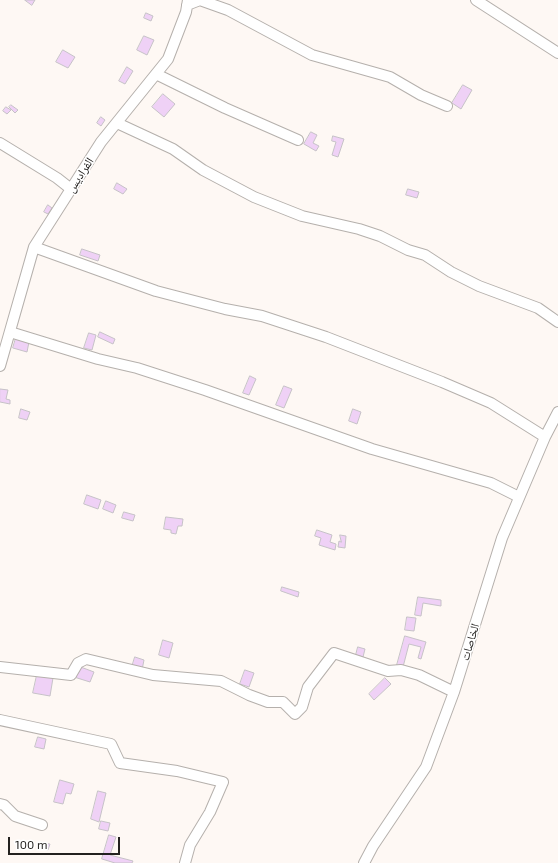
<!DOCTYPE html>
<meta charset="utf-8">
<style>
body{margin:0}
#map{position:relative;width:558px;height:863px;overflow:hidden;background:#fef8f4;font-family:"Exo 2",sans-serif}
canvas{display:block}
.scale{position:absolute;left:8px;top:837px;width:112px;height:18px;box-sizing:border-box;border:2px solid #23211f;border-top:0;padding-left:5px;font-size:12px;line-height:14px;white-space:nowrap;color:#23211f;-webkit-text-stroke:3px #fff;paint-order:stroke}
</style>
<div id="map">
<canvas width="558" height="863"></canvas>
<div class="scale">100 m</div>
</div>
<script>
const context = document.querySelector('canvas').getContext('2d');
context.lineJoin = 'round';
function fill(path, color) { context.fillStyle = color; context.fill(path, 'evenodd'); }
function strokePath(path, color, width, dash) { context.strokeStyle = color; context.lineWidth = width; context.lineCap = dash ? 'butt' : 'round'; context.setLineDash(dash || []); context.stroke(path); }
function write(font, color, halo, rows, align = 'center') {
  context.font = font + ' "Exo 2","Noto Naskh Arabic",sans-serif'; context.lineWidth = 3; context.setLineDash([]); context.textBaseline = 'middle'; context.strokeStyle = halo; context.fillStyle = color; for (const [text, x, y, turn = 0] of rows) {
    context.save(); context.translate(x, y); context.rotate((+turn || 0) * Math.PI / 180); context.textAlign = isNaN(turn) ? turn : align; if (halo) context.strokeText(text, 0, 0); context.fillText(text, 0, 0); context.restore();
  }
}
const building = new Path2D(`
 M25,0h10l-3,5z
 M146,13l7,3 -2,5 -7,-3z
 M144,36l10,4 -7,15 -10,-5z
 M63,50l12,7 -7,11 -12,-6z
 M127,67l6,4 -8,13 -6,-3z
 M463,85l9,5 -11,19 -9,-6z
 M163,94l12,10 -11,13 -12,-10z
 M11,105l7,5 -3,3 -6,-6z
 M6,107l5,3 -4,4 -4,-3z
 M101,117l4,3 -4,6 -4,-3z
 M311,132l6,3 -4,8 6,3 -3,5 -12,-7z
 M333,136l11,3 -6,18 -6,-2 4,-13 -4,-1z
 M117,183l10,6 -4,5 -9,-5z
 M408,189l11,3 -2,6 -11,-3z
 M48,205l4,3 -4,6 -4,-2z
 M82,249l18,6 -2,6 -18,-6z
 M100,332l15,7 -2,5 -15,-7z
 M89,333l7,2 -4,15 -8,-2z
 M16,338l13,4 -2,10 -14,-4z
 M250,376l6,3 -7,16 -6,-2z
 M284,386l8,3 -8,19 -8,-3z
 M0,389l8,1 -2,9 4,1v4l-10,-2z
 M21,409l9,3 -3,8 -8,-2z
 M353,409l8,3 -4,12 -8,-3z
 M87,495l14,5 -3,9 -14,-5z
 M106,501l10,4 -3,8 -10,-4z
 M124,512l11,3 -2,6 -11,-3z
 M166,517l17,2 -1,7h-4l-2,8 -5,-1v-3l-7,-1z
 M317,530l15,5 -2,7 6,2 -1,6 -16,-5 2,-7 -6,-2z
 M340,535l6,1 -1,12 -7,-1 1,-6 2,1z
 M282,587l17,5 -1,5 -17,-6z
 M418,597l23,3v6l-18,-3 -2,13 -6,-1z
 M407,617l9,1 -2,13 -9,-1z
 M405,636l21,6 -5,17 -3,-1 3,-11 -12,-3 -6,23 -6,-2z
 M163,640l10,3 -4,15 -10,-3z
 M358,647l7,2 -2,8 -7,-2z
 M135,657l9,3 -2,10 -10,-3z
 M78,666l16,6 -4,10 -16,-5z
 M245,670l9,3 -5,14 -9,-3z
 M37,675l16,3 -3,18 -17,-3z
 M385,678l6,6 -17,16 -5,-6z
 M38,737l8,2 -2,10 -9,-2z
 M60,780l14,4 -3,10 -5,-1 -3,11 -9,-2z
 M98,791l8,2 -7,29 -8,-3z
 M101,821l9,2 -2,8 -9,-2z
 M109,835l7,2 -6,18 23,6 -1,2h-17l-13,-4z
 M42,843l8,1 -2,6 -7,-2z`);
const minor = new Path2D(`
 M476,0l82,53
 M187,5l13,-5 28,10 84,45 78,22 31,18 26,11
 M156,74l69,34 73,32
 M117,123l56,26 30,21 51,27 48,19 57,13 21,7 28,14 17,5 26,17 28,14 59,22 20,14
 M0,143l57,35 14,11
 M34,247l122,44 69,18 37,7 64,21 116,45 49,21 54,34
 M10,332l88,27 39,9 68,22 167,59 119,34 28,14
 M0,366l34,-119 67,-105 67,-83 18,-47 2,-12
 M0,667l71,8 7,-12 8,-4 67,16 68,6 28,14 19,7h15l12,12 7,-7 6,-20 26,-34 54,18 13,-1 18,5 35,17
 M0,720l111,24 9,19 57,8 46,11 -13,30 -20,33 -5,18
 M0,804l4,1 11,11 27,9
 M364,863l9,-17 53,-79 28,-75 48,-154 43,-101 13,-25`);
const streetNames = [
 ["الفراديس",80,175,-57],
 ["الخاصات",470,642,-73]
];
fill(building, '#efd1f6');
strokePath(building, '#c6c2c7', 1);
strokePath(minor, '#b5b0ac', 12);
strokePath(minor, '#fff', 10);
write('12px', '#23211f', '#fff', streetNames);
</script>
